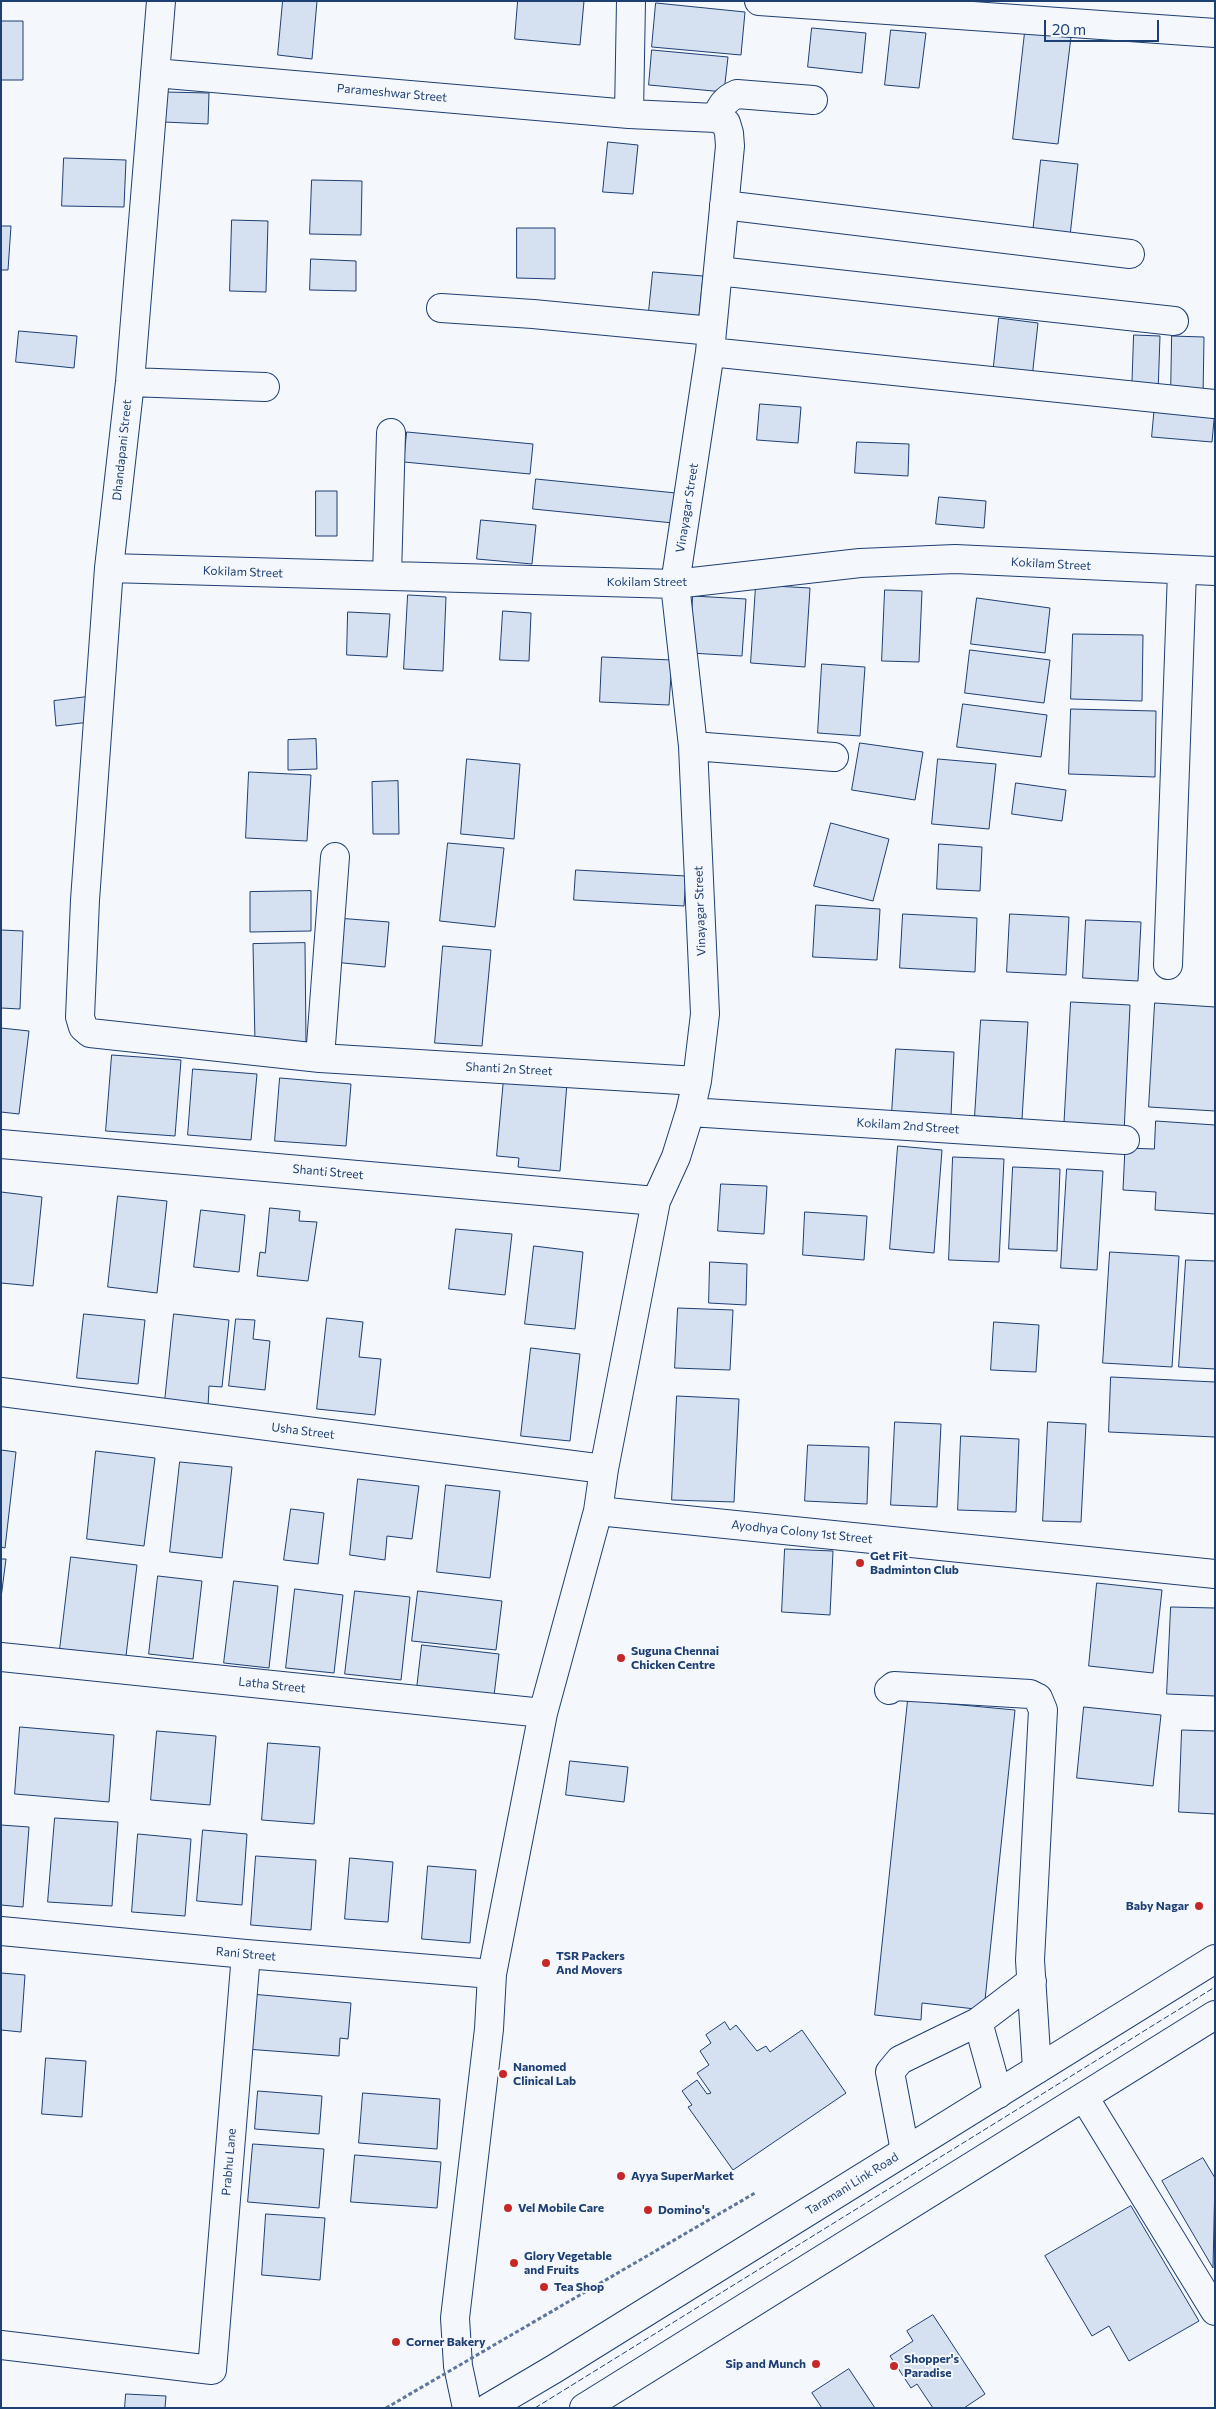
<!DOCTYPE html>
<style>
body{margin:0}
#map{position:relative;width:1216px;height:2409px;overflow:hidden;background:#f4f7fb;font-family:Commissioner,sans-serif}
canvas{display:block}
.frame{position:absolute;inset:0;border:2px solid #1d3f73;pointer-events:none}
.scale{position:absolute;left:1044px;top:20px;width:115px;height:22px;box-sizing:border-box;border:2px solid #1d3f73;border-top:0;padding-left:6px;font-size:15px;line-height:18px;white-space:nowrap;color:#1d3f73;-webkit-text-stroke:4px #f4f7fb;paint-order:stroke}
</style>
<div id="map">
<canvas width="1216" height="2409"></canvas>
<div class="frame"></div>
<div class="scale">20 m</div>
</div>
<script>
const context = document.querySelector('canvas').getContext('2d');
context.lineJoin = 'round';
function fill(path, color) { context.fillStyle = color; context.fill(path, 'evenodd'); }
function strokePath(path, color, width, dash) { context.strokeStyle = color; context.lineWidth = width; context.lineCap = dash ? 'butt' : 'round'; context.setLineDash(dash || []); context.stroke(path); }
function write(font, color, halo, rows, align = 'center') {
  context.font = font + ' Commissioner,sans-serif'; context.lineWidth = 4; context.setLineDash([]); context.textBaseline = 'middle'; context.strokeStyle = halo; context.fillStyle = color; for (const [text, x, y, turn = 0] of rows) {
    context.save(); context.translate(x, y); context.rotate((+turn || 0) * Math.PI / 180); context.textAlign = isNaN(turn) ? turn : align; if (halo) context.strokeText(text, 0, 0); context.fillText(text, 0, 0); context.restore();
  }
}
const building = new Path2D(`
 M283,1h34l-5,58 -34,-4z
 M518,1h66l-4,44 -65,-6z
 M656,3l89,9 -4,43 -89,-8z
 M1,21h22v59h-22z
 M812,28l54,5 -4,40 -54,-6z
 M891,30l35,3 -7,55 -34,-3z
 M1025,32l46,5 -13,107 -45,-5z
 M652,50l76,7 -4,35 -75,-7z
 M165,92l44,1 -1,31 -44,-2z
 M608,142l30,3 -5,49 -30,-2z
 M64,158l62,2 -2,47 -62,-1z
 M1041,160l37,4 -8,72 -37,-4z
 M312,180l50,1 -1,54 -51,-1z
 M232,220l36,1 -2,71 -36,-1z
 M1,226h10l-3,44h-7z
 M517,228h38v51l-38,-1z
 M311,259l45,2v30l-46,-1z
 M653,272l50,4 -5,50 -50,-5z
 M999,318l39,5 -6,55 -39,-4z
 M19,331l58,5 -3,32 -58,-6z
 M1134,335l26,1 -2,57h-26z
 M1172,336l32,1 -1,60 -32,-1z
 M760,404l41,3 -3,36 -41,-3z
 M1155,404l60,5 -3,33 -60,-5z
 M407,432l126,12 -3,30 -126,-12z
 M857,442l52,2 -1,32 -53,-3z
 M536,479l140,14 -3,30 -140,-14z
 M316,491h21v45h-21z
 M939,497l47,4 -2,27 -48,-4z
 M481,520l55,5 -4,39 -55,-5z
 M756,585l54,3 -5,79 -54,-4z
 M885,590l37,1 -3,71 -37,-1z
 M408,595l38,2 -3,74 -39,-2z
 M693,596l53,3 -4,57 -52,-3z
 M977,598l73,10 -5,45 -74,-9z
 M503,611l28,2 -2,48 -29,-1z
 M348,612l42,2 -3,43 -40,-2z
 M1073,634l70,1 -1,66 -71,-2z
 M970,650l80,10 -6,43 -79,-10z
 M602,657l70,3 -3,45 -69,-3z
 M822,664l43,3 -5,69 -42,-3z
 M87,697l3,25 -34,4 -2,-25z
 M963,704l84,11 -6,42 -84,-10z
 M1071,709l85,2 -1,66 -86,-3z
 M316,739l1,30 -29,1v-30z
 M860,743l63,9 -8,48 -63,-10z
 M467,759l53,5 -6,75 -53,-5z
 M938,759l58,5 -7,65 -57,-5z
 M249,772l62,3 -4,66 -61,-3z
 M398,781l1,53h-26l-1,-52z
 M1016,783l50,7 -4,31 -50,-7z
 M831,823l58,16 -16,62 -59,-15z
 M448,843l56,5 -9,79 -55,-6z
 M939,844l43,3 -2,44 -43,-2z
 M576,870l110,6 -2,30 -110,-6z
 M311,891v40l-61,1v-40z
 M816,905l64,4 -3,51 -64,-3z
 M903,914l74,4 -2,54 -75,-4z
 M1010,914l59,3 -3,58 -59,-3z
 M337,918l52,4 -4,45 -52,-5z
 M1086,920l55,2 -3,59 -55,-3z
 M1,930l22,1 -3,78 -19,-1z
 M305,943l1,100h-51l-2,-99z
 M443,946l48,4 -9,96 -47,-3z
 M1071,1002l59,3 -6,128 -60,-3z
 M1155,1003l60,4v104l-66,-4z
 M981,1020l47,2 -6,97 -47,-3z
 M1,1028l28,3 -10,83 -18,-2z
 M896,1049l58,3 -3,63 -59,-2z
 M112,1055l69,5 -6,76 -69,-5z
 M193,1069l64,5 -6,66 -63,-5z
 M280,1078l71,6 -5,62 -71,-5z
 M504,1078l63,5 -7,88 -42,-4 1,-9 -22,-2z
 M1156,1121l59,4v89l-60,-4 1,-18 -33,-2 2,-42 29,1z
 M898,1146l44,4 -8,103 -44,-4z
 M953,1157l51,2 -5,103 -50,-2z
 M1013,1167l47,2 -3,82 -48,-2z
 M1067,1169l36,2 -6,99 -36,-2z
 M721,1184l46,2 -3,48 -46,-3z
 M1,1192l41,5 -9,89 -32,-3z
 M118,1196l49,5 -10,92 -49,-6z
 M270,1208l30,3 -1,10 18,1 -9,59 -51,-5 3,-24 5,1z
 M201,1210l44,5 -6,57 -45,-5z
 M805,1212l62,4 -3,44 -61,-5z
 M456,1229l56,5 -7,61 -56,-6z
 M534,1246l49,6 -8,77 -50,-5z
 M1110,1252l69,4 -7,111 -69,-4z
 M1186,1260l29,1v108l-36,-2z
 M710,1262l37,2 -1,41 -37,-2z
 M678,1308l55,2 -3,60 -55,-2z
 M84,1314l61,6 -7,64 -61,-6z
 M174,1314l55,6 -7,67 -13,-1 -1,21 -43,-6z
 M327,1318l36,4 -4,35 22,2 -6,56 -58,-6z
 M236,1319l19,1 -2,19 17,2 -5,49 -36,-4z
 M994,1322l45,3 -3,47 -45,-2z
 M531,1348l49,6 -10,87 -49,-5z
 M1111,1377l104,5v55l-106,-5z
 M677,1396l62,3 -5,103 -62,-2z
 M895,1422l46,2 -4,83 -46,-2z
 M1048,1422l38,2 -5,98 -38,-1z
 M961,1436l58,3 -3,73 -58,-2z
 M808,1445l61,2 -2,57 -62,-3z
 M1,1450l15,2 -11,96 -4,-1z
 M96,1451l59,7 -11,88 -57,-7z
 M180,1462l52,5 -10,91 -52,-6z
 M358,1479l61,7 -7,53 -25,-3 -2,24 -35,-5z
 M446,1485l54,6 -10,87 -53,-6z
 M291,1509l33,4 -6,51 -34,-4z
 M785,1549l48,2 -3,64 -48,-3z
 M71,1557l66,8 -11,91 -66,-7z
 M1,1559h5l-5,39z
 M158,1576l44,5 -9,78 -44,-5z
 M234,1581l44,5 -9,82 -45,-5z
 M1097,1583l65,7 -9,83 -64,-7z
 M295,1589l48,6 -9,78 -48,-5z
 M355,1591l55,6 -9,83 -56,-6z
 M418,1591l84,10 -6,49 -84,-9z
 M1171,1607l44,1v88l-48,-2z
 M422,1645l77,9 -5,42 -77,-8z
 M908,1700l107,10 -31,300 -62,-7 -1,17 -46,-5z
 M1084,1707l77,8 -8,71 -76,-8z
 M20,1727l94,8 -5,67 -94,-8z
 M1182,1730l33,1v83l-36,-2z
 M157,1731l59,5 -6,69 -59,-5z
 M268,1743l52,4 -6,77 -52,-4z
 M570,1761l58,6 -4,35 -58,-7z
 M55,1818l63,4 -6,84 -64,-4z
 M1,1825l28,2 -6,80 -22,-2z
 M203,1830l44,4 -5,71 -45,-4z
 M138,1834l53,5 -6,77 -53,-4z
 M256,1856l60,4 -5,70 -60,-5z
 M350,1858l43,4 -5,60 -43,-3z
 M428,1866l48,4 -6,73 -48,-4z
 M1,1973l24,2 -4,57 -20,-2z
 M251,1994l100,9 -3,36 -8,-1 -1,18 -93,-7z
 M725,2022l5,8 6,-5 21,26 9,-5 4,6 32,-22 44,63 -113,77 -45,-63 4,-2 -10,-14 15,-11 10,14 4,-1 -14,-20 12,-8 -9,-14 11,-8 -5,-8z
 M46,2058l40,3 -4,56 -40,-3z
 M258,2091l64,5 -3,38 -64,-5z
 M363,2093l77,6 -3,50 -78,-6z
 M253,2144l71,5 -5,59 -71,-6z
 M355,2155l86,7 -4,46 -86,-6z
 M1203,2158l12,20 -2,90 -51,-87z
 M1131,2206l68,115 -70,40 -20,-35 -17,10 -47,-80z
 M266,2214l59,4 -5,62 -58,-5z
 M933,2315l52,79 -21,14h-31l-16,-24 -6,4 -21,-32 23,-15 -6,-10z
 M849,2369l26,39h-53l-10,-15z
 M126,2394l40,2 -1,12h-40z`);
const minor = new Path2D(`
 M161,1l-31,381 -21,186 -24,332 -5,117 3,10 7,6 230,25 377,23
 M759,1l456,32
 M155,73l474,41 87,4 10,5 3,10 1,13 -20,206 -35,232 18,162 12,268 -8,67 -7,31 -14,45 -20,44 -52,268 -6,42 -55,202 -51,261 -3,55 -34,289 3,48 9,42
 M629,114l2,-113
 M716,118c5,-12 9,-19 21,-24l76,6
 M724,205l406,49
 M718,271l456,50
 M441,308l92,6 179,17
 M710,352l504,52
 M130,382l135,5
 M109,568l566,16 185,-21 95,-4 260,12
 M387,576l4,-143
 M693,746l141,11
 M1168,965l14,-394
 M320,1058l15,-201
 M690,1112l435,28
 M1,1144l655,57
 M1,1392l603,77
 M598,1511l617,63
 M1,1657l542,56
 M889,1690l5,-4 136,8 8,4 5,12 -13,250 7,109
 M1,1931l245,23 246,20
 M978,2022l54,-41
 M1084,2097l131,214
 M905,2151l-15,-79 10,-12 78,-38 20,72
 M1,2345l211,25 34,-416`);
const major = new Path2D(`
 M488,2408l66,-39 661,-410
 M584,2408l631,-393`);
const pathBridge = new Path2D(`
 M386,2408l369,-215`);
const fence = new Path2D(`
 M535,2408l680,-421`);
const markers = [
 [860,1563,5,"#c62828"],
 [621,1658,5,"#c62828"],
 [1199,1906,5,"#c62828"],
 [546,1963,5,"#c62828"],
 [503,2074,5,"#c62828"],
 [621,2176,5,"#c62828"],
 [508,2208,5,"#c62828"],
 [648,2210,5,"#c62828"],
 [514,2263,5,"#c62828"],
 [544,2287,5,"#c62828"],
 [396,2342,5,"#c62828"],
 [816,2364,5,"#c62828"],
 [894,2366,5,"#c62828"]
];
const streetNames = [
 ["Parameshwar Street",392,93,5],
 ["Dhandapani Street",122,450,-84],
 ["Vinayagar Street",687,508,-81],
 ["Kokilam Street",1051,564,3],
 ["Kokilam Street",243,572,2],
 ["Kokilam Street",647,582],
 ["Vinayagar Street",700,911,-92],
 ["Shanti 2n Street",509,1069,3],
 ["Kokilam 2nd Street",908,1126,4],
 ["Shanti Street",328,1172,5],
 ["Usha Street",303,1431,7],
 ["Ayodhya Colony 1st Street",802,1532,6],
 ["Latha Street",272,1685,6],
 ["Rani Street",246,1954,5],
 ["Prabhu Lane",229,2162,-85],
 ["Taramani Link Road",852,2184,-32]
];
const poiNames = [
 ["Get Fit",870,1556],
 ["Badminton Club",870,1570],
 ["Suguna Chennai",631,1651],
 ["Chicken Centre",631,1665],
 ["Baby Nagar",1189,1906,"right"],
 ["TSR Packers",556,1956],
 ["And Movers",556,1970],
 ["Nanomed",513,2067],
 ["Clinical Lab",513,2081],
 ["Ayya SuperMarket",631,2176],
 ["Vel Mobile Care",518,2208],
 ["Domino's",658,2210],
 ["Glory Vegetable",524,2256],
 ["and Fruits",524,2270],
 ["Tea Shop",554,2287],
 ["Corner Bakery",406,2342],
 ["Shopper's",904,2359],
 ["Paradise",904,2373],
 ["Sip and Munch",806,2364,"right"]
];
fill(building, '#d5e0f0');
strokePath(building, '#1d3f73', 1);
strokePath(minor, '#1d3f73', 30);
strokePath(major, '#1d3f73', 30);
strokePath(minor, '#f4f7fb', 28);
strokePath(major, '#f4f7fb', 28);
strokePath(pathBridge, '#5e769c', 3, [4, 2.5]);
strokePath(fence, '#1d3f73', 1, [6, 2.5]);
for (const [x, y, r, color] of markers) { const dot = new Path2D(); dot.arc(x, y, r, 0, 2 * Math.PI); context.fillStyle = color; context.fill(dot); strokePath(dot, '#f4f7fb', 2); }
write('12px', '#1d3f73', '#f4f7fb', streetNames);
write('bold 12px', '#1d3f73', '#f4f7fb', poiNames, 'left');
</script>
